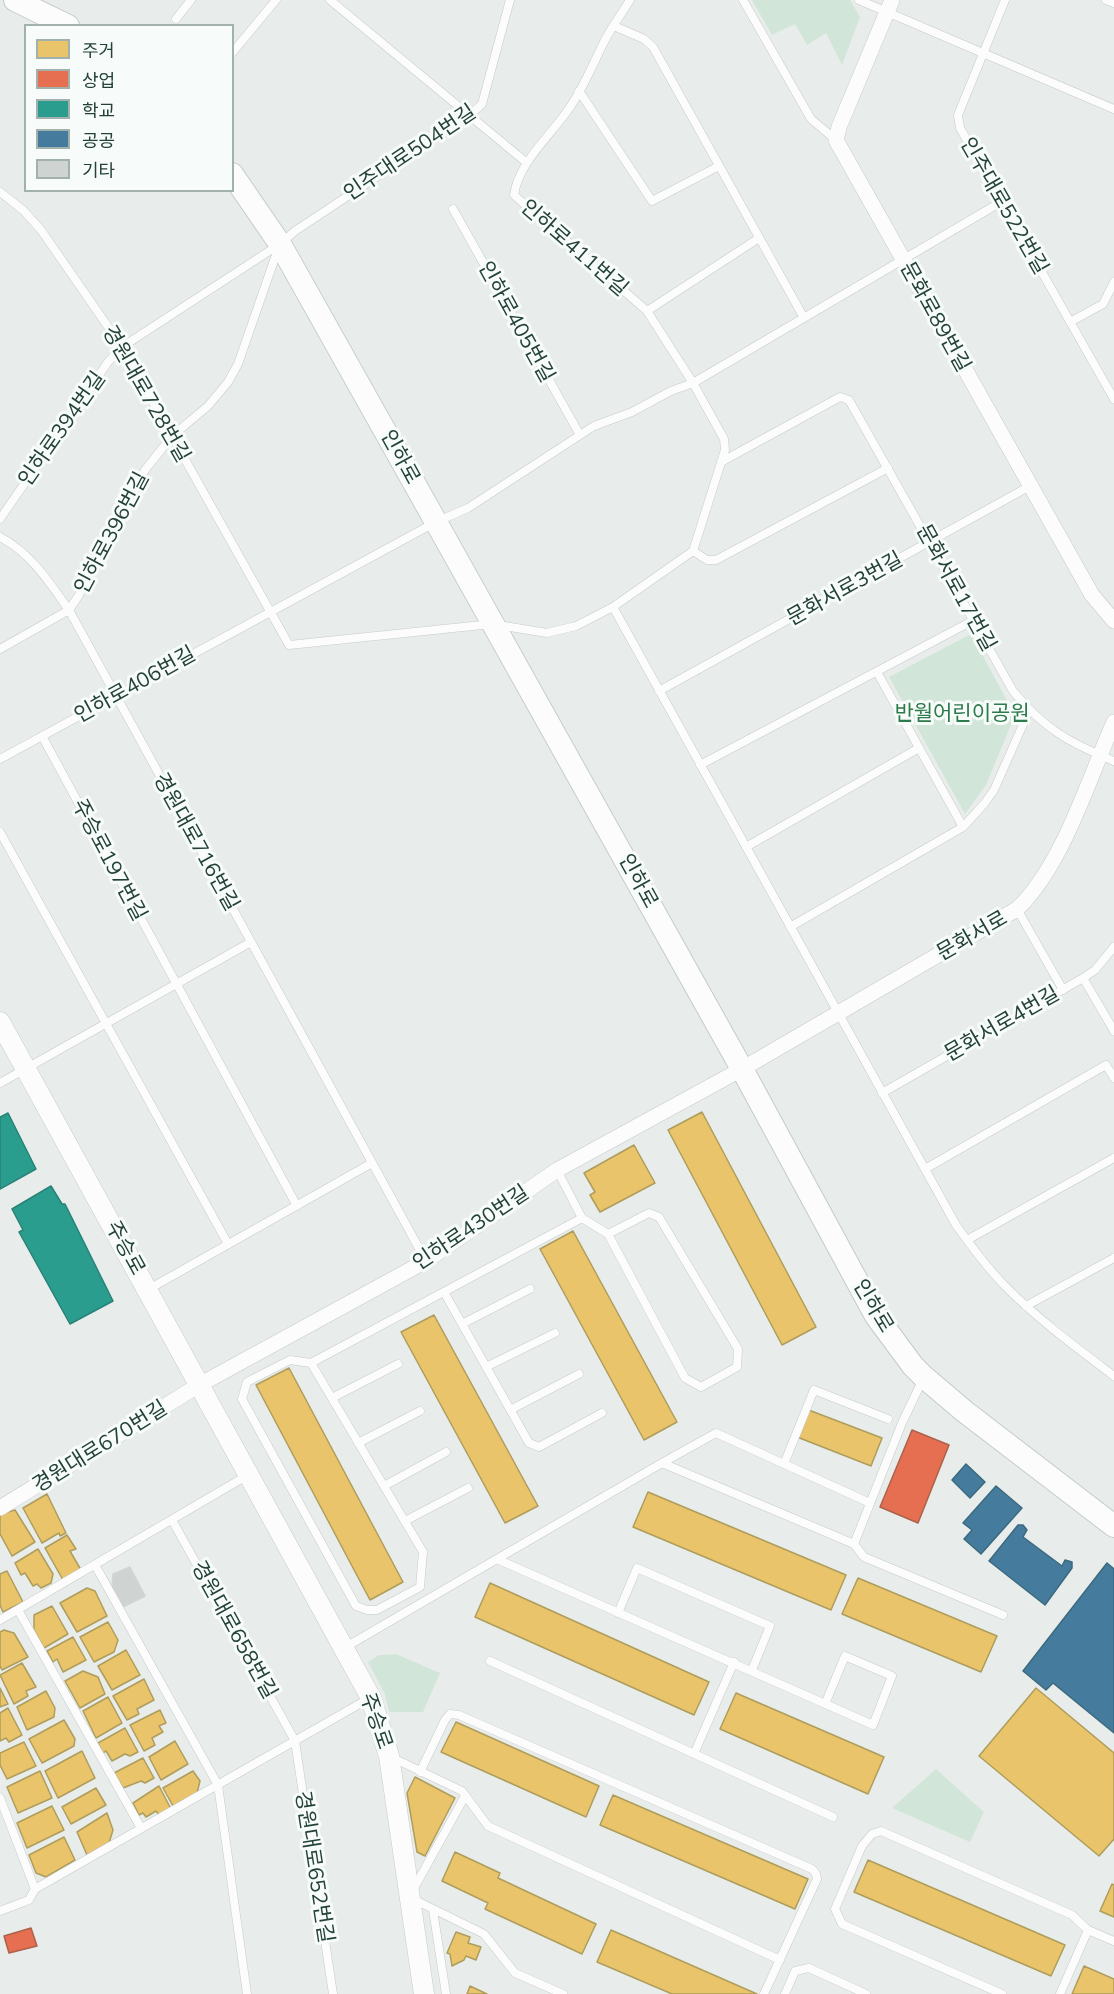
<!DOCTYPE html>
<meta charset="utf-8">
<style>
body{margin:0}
#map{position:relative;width:1114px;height:1994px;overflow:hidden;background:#e8edeb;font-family:Mulish,"Noto Sans KR",sans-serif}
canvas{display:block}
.legend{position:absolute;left:24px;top:24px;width:210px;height:168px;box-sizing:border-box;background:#f7fbf9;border:2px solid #a3b1ad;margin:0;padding:8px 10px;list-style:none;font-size:18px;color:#24423a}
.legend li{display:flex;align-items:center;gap:12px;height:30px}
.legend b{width:30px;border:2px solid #a3b1ad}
</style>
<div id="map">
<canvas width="1114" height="1994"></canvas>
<ul class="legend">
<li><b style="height:16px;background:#e9c46a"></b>주거</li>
<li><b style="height:16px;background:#e76f51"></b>상업</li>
<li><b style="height:16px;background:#2a9d8f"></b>학교</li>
<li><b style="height:16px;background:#457b9d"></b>공공</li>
<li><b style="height:16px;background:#cfd4d2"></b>기타</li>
</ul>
</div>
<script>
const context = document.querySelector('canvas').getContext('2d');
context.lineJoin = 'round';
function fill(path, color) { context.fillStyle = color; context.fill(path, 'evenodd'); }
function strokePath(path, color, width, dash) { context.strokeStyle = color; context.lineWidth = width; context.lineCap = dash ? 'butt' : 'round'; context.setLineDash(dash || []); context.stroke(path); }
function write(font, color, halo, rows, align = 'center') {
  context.font = font + ' Mulish,"Noto Sans KR",sans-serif'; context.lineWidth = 6; context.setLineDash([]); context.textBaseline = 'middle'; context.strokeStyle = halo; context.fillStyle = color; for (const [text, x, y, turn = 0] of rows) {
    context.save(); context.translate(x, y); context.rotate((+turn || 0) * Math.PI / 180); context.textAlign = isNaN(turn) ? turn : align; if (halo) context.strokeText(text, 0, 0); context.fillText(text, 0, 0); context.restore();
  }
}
const green = new Path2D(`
 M752,0h98l10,17 -18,48 -16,-32 -19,12 -12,-21 -23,11z
 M971,634l44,81 -29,70 -21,29 -76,-137z
 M396,1654l44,19 -17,39h-34l-4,-18 -17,-32 11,-7z
 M936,1769l48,43 -14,30 -78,-34z`);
const homes = new Path2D(`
 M702,1112l114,215 -34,18 -114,-215z
 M634,1145l21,38 -55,29 -10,-17 5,-3 -11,-19z
 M573,1231l104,191 -33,18 -104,-191z
 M434,1315l104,191 -33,17 -104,-191z
 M289,1368l114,214 -33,18 -114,-215z
 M806,1409l76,29 -11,28 -74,-29z
 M648,1492l198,83 -15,35 -198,-83z
 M47,1494l19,39 -6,3 -1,-3 -17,10 -19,-35z
 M15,1510l20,32 -23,14 -12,-22v-20z
 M67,1535l9,14 -6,2 11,19 -18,10 -18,-32z
 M38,1549l15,25 -2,9 -10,5 -4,-4 -4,2 -8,-13 -4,2 -6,-12z
 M7,1571l16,31 -20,10 -3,-7v-31z
 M858,1578l139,58 -16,36 -139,-58z
 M490,1583l219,99 -15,33 -219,-98z
 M87,1588l8,3 12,25 -30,16 -17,-29z
 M52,1606l16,28 -24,14 -10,-18v-15z
 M108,1622l10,18 -4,12 -20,10 -14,-25z
 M4,1630l10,3 14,24 -26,13 -2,-4v-34z
 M73,1637l13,23 -23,12 -6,-13 -4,3 -6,-11z
 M126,1650l14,25 -28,15 -14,-24z
 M22,1663l14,24 -10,4 2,5 -14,8 -14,-29z
 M83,1671l15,6 7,17 -25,14 -15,-27z
 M144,1679l10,21 -17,9 2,5 -12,6 -14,-24z
 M0,1688l8,16 -8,3z
 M1036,1688l78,65v86l-15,17 -120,-100z
 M46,1691l9,17 -1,9 -27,13 -10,-23z
 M736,1693l148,64 -16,37 -148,-65z
 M108,1697l14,26 -26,15 -13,-27z
 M8,1708l14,27 -13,7 -3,-4 -6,3v-28z
 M160,1710l6,13 -7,3 4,6 -11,6 3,7 -11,6 -14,-26z
 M64,1720l11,19 -1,7 -32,17 -13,-24z
 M456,1722l143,64 -13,31 -145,-65z
 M125,1728l13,24 -8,4 -5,-2 -13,7 -6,-10 -3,2 -5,-10z
 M175,1741l13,23 -27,16 -12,-23z
 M24,1742l12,24 -29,13 -7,-14v-12z
 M82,1751l13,27 -37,20 -13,-27z
 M143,1758l11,20 -9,5 -4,-2 -18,7 -9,-15z
 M40,1771l12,27 -34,15 -11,-26z
 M193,1771l7,10 -3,12 -24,13 -10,-18z
 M415,1777l40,21 -30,58 -8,-4 -10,-59z
 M159,1786l12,23 -12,6 -3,-4 -10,6 -3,-4 -4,2 -6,-12z
 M96,1788l10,17 -35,19 -9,-17z
 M613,1795l195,84 -13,30 -195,-84z
 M52,1806l12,24 -37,18 -10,-25z
 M107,1813l6,17 -4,13 -22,12 -10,-23z
 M64,1837l11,23 -29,17 -10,-4 -7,-18z
 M455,1852l45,21 -2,5 98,46 -14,30 -97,-45 3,-6 -46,-22z
 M868,1860l197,85 -14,31 -197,-84z
 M1112,1884l2,1v32l-14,-6z
 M611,1930l146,64h-85l-75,-32z
 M456,1932l14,5 -2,6 13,4 -5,13 -10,-4 -2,4 -12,6 -2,-12 -3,-1z
 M1084,1966l30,13v15h-42z
 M470,1986l17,8h-20z`);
const shops = new Path2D(`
 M912,1430l37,15 -31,78 -38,-16z
 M31,1928l6,18 -28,7 -5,-17z`);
const schools = new Path2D(`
 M8,1113l28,56 -36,20v-72z
 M51,1186l11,18h3l48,97 -43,23 -51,-92 4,-2 -11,-21z`);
const public = new Path2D(`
 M966,1464l19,18 -15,16 -18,-18z
 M996,1486l26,22 -41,46 -17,-15 8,-9 -9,-7z
 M1018,1525h5l4,5 -4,7 39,29 3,-6 7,2v6l-27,37 -56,-44z
 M1107,1563l7,6v164l-61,-50 -7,7 -23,-19z`);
const building = new Path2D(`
 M130,1567l15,29 -22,11 -11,-19 1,-14z`);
const service = new Path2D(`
 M330,0l197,163
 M743,0l68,119 25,21
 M859,0l255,109
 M1005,0l-47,115 2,13 154,271
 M1106,0l8,3
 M176,19l15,-19
 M614,26l30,13 9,8 151,271
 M232,53l44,-53
 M579,91l73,110 67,-35
 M0,192l24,19 17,19 81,117 167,298 203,-21 55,9 29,-7 37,-19 80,-56 32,-101 -1,-11 -31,-56 -46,-72 -133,-116c5,-33 36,-59 54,-85 15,-21 24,-44 35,-66 7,-15 18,-29 27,-44
 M453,209l127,226
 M647,311l112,-73
 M1070,322l33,-18 11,-22
 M721,462l119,-65 9,3 164,291c31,38 57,52 101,70
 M0,519l108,-157 14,-15 158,-103 15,-13 175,-116 12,-11 28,-104
 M0,537c31,16 49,45 69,73l357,651
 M693,551l14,9h9l172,-92
 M613,607l343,618c15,21 31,43 50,62 33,33 71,61 108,89
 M0,649l69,-39 10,-15 66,-125 27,-34 36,-30 20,-24 10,-18 40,-115
 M877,672l86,155
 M659,691l371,-205
 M42,736l255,470
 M0,759l436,-237 32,-14 126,-82 38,-14 39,-21 22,-8 308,-181
 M700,765l274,-145
 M0,832l228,412
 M746,847l173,-99
 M1017,909l46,81
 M790,927l173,-100 21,-23 10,-14 35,-79
 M1083,978l31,53
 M0,1083l251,-141
 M882,1093l201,-115 12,-8 19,-23
 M925,1169l181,-104 8,13
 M557,1170l25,48 26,16 41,-21 10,4 79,132 -1,18 -36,20 -16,-9 -77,-144
 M967,1240l147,-82
 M149,1289l223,-126
 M444,1292l85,151 10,4 63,-34
 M1026,1306l88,-48
 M462,1324l68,-35
 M311,1363l112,189 -3,35 -43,23h-10l-11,-4 -114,-207 5,-17 43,-22 21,3 271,-145
 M486,1367l69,-34
 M332,1398l66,-34
 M510,1410l69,-36
 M358,1443l62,-32
 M662,1463l54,-30 154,70
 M784,1464l30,-74 74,29
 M384,1486l62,-34
 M172,1520l123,221 38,253
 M405,1521l63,-33
 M854,1544l48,-121 21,-44
 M499,1560l374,165 19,-49 -47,-20 -20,48
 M95,1565l123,220 29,209
 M18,1610l123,218
 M618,1613l19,-45 133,58 -18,44
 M0,1620l248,-145
 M344,1648l318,-185 192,81 10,13 139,58
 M490,1661l343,156
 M694,1754l40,-92
 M393,1758l69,33 26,35 292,134
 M420,1772l25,-52 5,-6 9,1 353,154 4,5 1,5 -53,115
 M0,1798l35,91 -6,11 -29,11
 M35,1889l335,-191
 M413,1890l52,-94
 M413,1899l71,35 31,39 48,21
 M433,1910l13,84
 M785,1994l10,-23 14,-3 57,26
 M1002,1994l-160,-70 -7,-15 27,-63 10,-12 9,-3 191,84 16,15 26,11
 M1060,1994l28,-64`);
const minor = new Path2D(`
 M892,0l-53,127 -3,13 256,455 22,26
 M0,1508l199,-123 227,-124 131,-91 185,-101 275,-160c46,-44 71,-129 97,-187`);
const tertiary = new Path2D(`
 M0,1022l371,676 18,58 35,238`);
const secondary = new Path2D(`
 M15,0l53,26
 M232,174l48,70 156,278 306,547 134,247 37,50 11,11 40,34 150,115`);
const streetNames = [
 ["인주대로504번길",410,153,-34],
 ["인주대로522번길",1004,206,60],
 ["인하로411번길",574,248,41],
 ["문화로89번길",935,317,61],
 ["인하로405번길",516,322,61],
 ["경원대로728번길",146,394,60],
 ["인하로394번길",62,429,-55],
 ["인하로",400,457,61],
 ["인하로396번길",112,533,-62],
 ["문화서로17번길",956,588,61],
 ["문화서로3번길",845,589,-29],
 ["인하로406번길",135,685,-29],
 ["경원대로716번길",196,842,61],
 ["주승로197번길",109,860,62],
 ["인하로",638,881,61],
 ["문화서로",972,936,-30],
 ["문화서로4번길",1002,1024,-30],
 ["인하로430번길",471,1228,-34],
 ["주승로",125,1248,61],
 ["인하로",873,1306,59],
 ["경원대로670번길",100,1447,-32],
 ["경원대로658번길",234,1630,61],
 ["주승로",376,1721,71],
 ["경원대로652번길",314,1867,81]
];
const parkNames = [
 ["반월어린이공원",962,714]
];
fill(green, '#d1e6d8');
fill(homes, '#e9c46a');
strokePath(homes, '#ae9d5c', 1.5);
fill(shops, '#e76f51');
strokePath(shops, '#ac624a', 1.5);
fill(schools, '#2a9d8f');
strokePath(schools, '#288276', 1.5);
fill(public, '#457b9d');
strokePath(public, '#3b6a7f', 1.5);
fill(building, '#cfd4d2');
strokePath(building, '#d1d6d4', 1.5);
strokePath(service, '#c5cac8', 9);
strokePath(minor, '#c5cac8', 16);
strokePath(tertiary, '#c5cac8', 21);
strokePath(secondary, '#c3cbc8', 24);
strokePath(service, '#fcfcfc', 8);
strokePath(minor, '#fcfcfc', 15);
strokePath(tertiary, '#fcfcfc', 20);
strokePath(secondary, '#fcfcfc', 22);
write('21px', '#24423a', '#f7fbf9', streetNames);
write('21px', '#2d7a4b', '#f7fbf9', parkNames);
</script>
